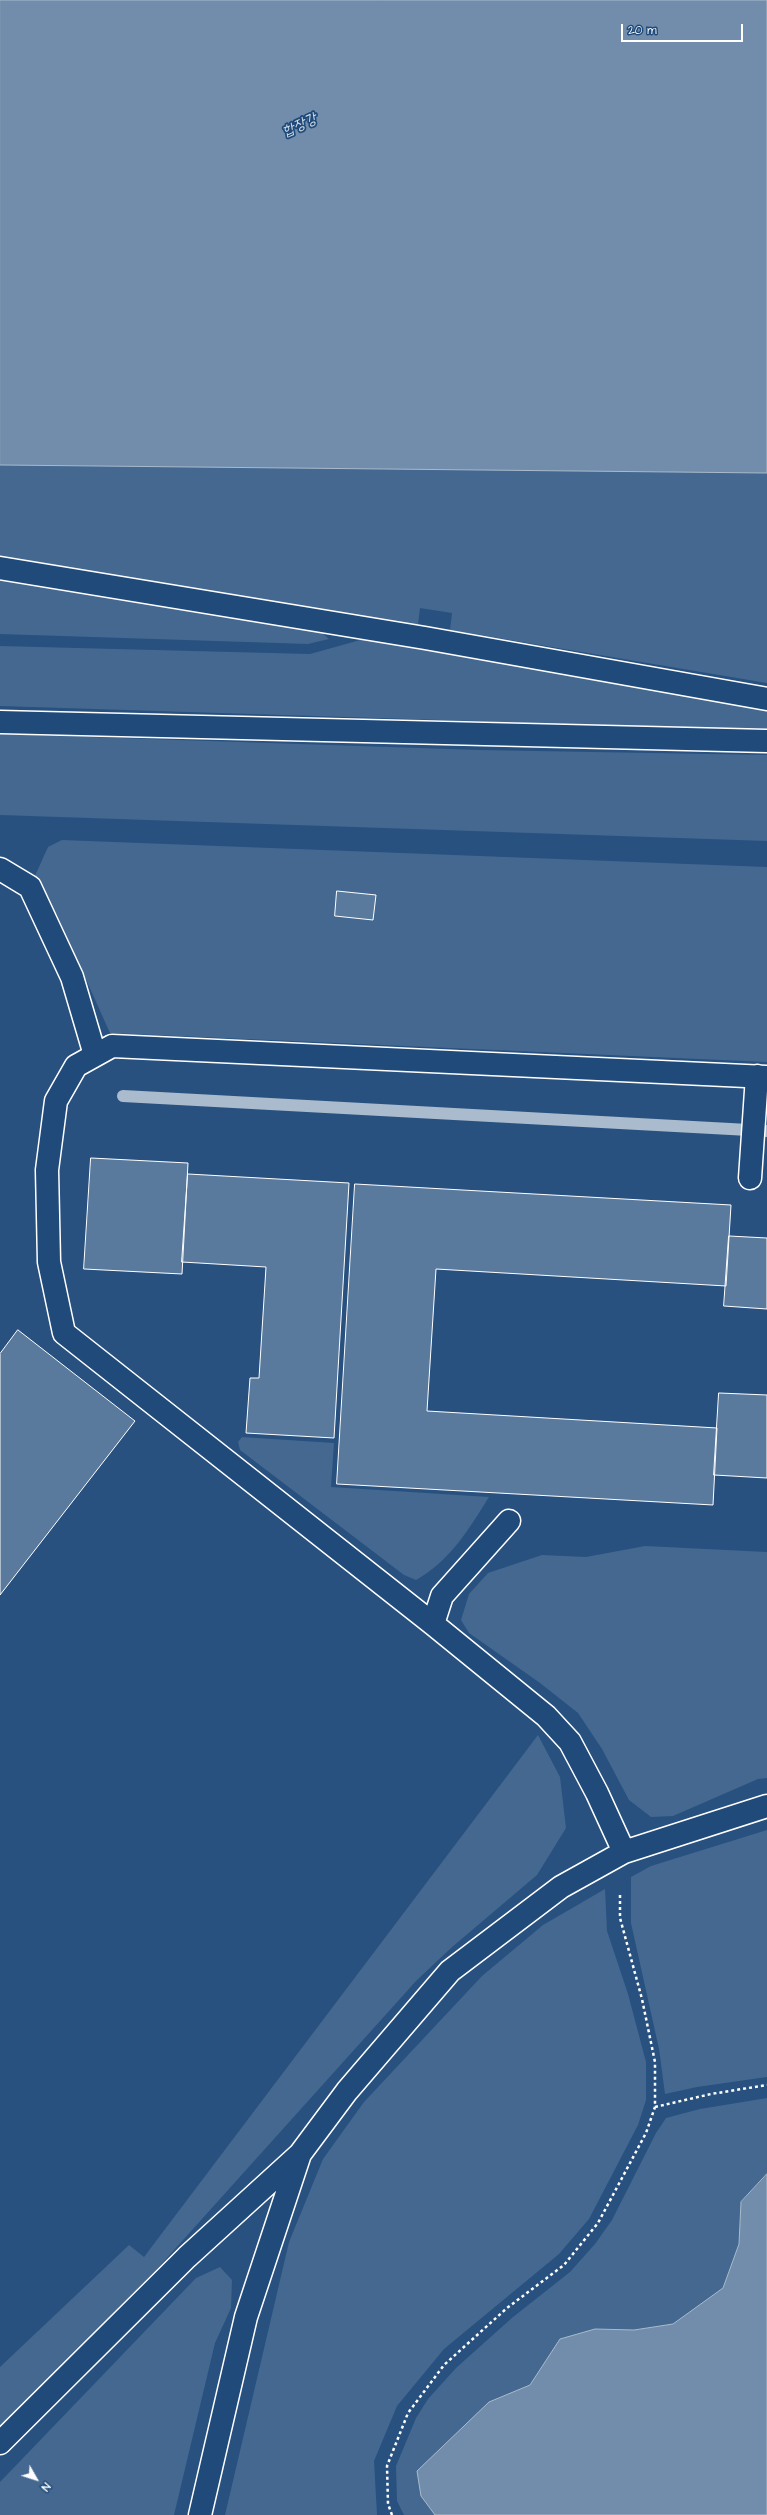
<!DOCTYPE html>
<meta charset="utf-8">
<style>
body{margin:0}
#map{position:relative;width:767px;height:2515px;overflow:hidden;background:#28517f;font-family:"Architects Daughter",sans-serif}
canvas{display:block}
.north{position:absolute;left:16px;top:2459px;width:40px;height:40px;-webkit-text-stroke:3px #1f4a7a;paint-order:stroke;rotate:129deg;font-size:11px;font-weight:700;line-height:16px;text-align:center;color:#fff}
.north::after{content:'';display:block;margin:auto;width:14px;height:18px;background:#fff;clip-path:polygon(50% 0,100% 100%,50% 72%,0 100%)}
.scale{position:absolute;left:621px;top:24px;width:122px;height:18px;box-sizing:border-box;border:2px solid #fff;border-top:0;padding-left:5px;font-size:12px;line-height:14px;white-space:nowrap;color:#fff;-webkit-text-stroke:3px #1f4a7a;paint-order:stroke}
</style>
<div id="map">
<canvas width="767" height="2515"></canvas>
<div class="north">N</div>
<div class="scale">20 m</div>
</div>
<script>
const context = document.querySelector('canvas').getContext('2d');
context.lineJoin = 'round';
function fill(path, color) { context.fillStyle = color; context.fill(path, 'evenodd'); }
function strokePath(path, color, width, dash) { context.strokeStyle = color; context.lineWidth = width; context.lineCap = dash ? 'butt' : 'round'; context.setLineDash(dash || []); context.stroke(path); }
function write(font, color, halo, rows, align = 'center') {
  context.font = font + ' "Architects Daughter","Poor Story",sans-serif'; context.lineWidth = 3.5; context.setLineDash([]); context.textBaseline = 'middle'; context.strokeStyle = halo; context.fillStyle = color; for (const [text, x, y, turn = 0] of rows) {
    context.save(); context.translate(x, y); context.rotate((+turn || 0) * Math.PI / 180); context.textAlign = isNaN(turn) ? turn : align; if (halo) context.strokeText(text, 0, 0); context.fillText(text, 0, 0); context.restore();
  }
}
const green = new Path2D(`
 M0,465l767,8v210l-317,-53 2,-17 -32,-5 -2,17 -418,-64z
 M0,578l320,53 9,8 -21,5 -308,-10z
 M364,639l403,71v24l-295,-13 -472,-15v-60l310,8z
 M0,734l479,16 288,5v86l-767,-26z
 M62,840l705,27v195l-657,-29 -53,-118 -23,-37 14,-31z
 M242,1437l92,6 -3,44 158,10c-20,32 -39,64 -73,83l-12,-5 -164,-125 -2,-8z
 M645,1546l122,6v226l-9,1 -85,37 -22,1 -22,-17 -27,-51 -24,-36 -38,-30 -71,-50 -8,-13 8,-26 19,-21 54,-18 44,2z
 M538,1735l22,42 6,51 -29,47 -86,73 -35,33 -259,288 -157,156v-58l129,-122 15,12z
 M767,1830v247l-70,10 -32,7 -6,-45 -28,-126v-46l20,-11z
 M605,1889l2,42 21,63 18,68v38l-8,25 -49,94 -30,35 -115,95 -47,57 -23,55 3,54h-152l64,-273 34,-83 41,-57 118,-126 61,-51z
 M767,2098v76l-26,28 -2,42 -16,44 -50,36 -39,6 -39,-1 -35,10 -30,46 -41,18 -68,93 14,19h-31l-7,-14 -1,-35 20,-48 12,-19 28,-31 57,-51 57,-45 25,-28 17,-24 44,-87 10,-15 34,-9z
 M220,2267l12,13 -1,28 -16,35 -41,172h-174v-33l196,-204z`);
const water = new Path2D(`
 M0,0h767v473l-767,-8z
 M767,2174v341h-332l-14,-19 -4,-25 72,-69 41,-17 30,-46 35,-10 39,1 39,-6 50,-36 16,-44 2,-42z`);
const stream = new Path2D(`
 M123,1096l644,35`);
const building = new Path2D(`
 M337,891l39,4 -3,25 -38,-4z
 M91,1158l97,5 -6,111 -98,-5z
 M188,1174l161,9 -15,255 -88,-5 4,-55h9l7,-111 -84,-5z
 M355,1184l376,21 -5,81 -290,-17 -9,142 290,17 -4,77 -376,-21z
 M729,1236l38,2v71l-43,-3z
 M18,1330l117,91 -135,174v-241z
 M719,1393l48,2v83l-53,-3z`);
const path = new Path2D(`
 M655,2107l56,-13 56,-9
 M392,2515l-4,-11 -1,-38 21,-53 36,-48 63,-57 57,-43 34,-42 48,-90 9,-26v-45l-13,-63 -22,-81v-26`);
const minor = new Path2D(`
 M0,568l425,70 342,61
 M0,722l767,19
 M0,869l30,18 42,90 23,78
 M750,1178l7,-102
 M433,1624l9,-28 67,-75
 M624,1852l-27,-59 -27,-51 -24,-26 -113,-92 -369,-291 -15,-71 -2,-92 9,-69 20,-35 36,-20 655,31
 M0,2443l187,-186 112,-102
 M200,2515l46,-198 54,-163 47,-63 103,-120 111,-84 63,-35 143,-46`);
const waterNames = [
 ["합장강",300,126,-24]
];
fill(green, '#446890');
fill(water, '#718dab');
strokePath(water, '#aabbcd', 1);
strokePath(stream, '#aabbcd', 12);
fill(building, '#5a7a9d');
strokePath(building, '#fff', 1);
strokePath(minor, '#fff', 25);
strokePath(path, '#fff', 2.5, [3, 3]);
strokePath(minor, '#1f4a7a', 22);
write('italic 15px', '#d4dde6', '#1f4a7a', waterNames);
</script>
